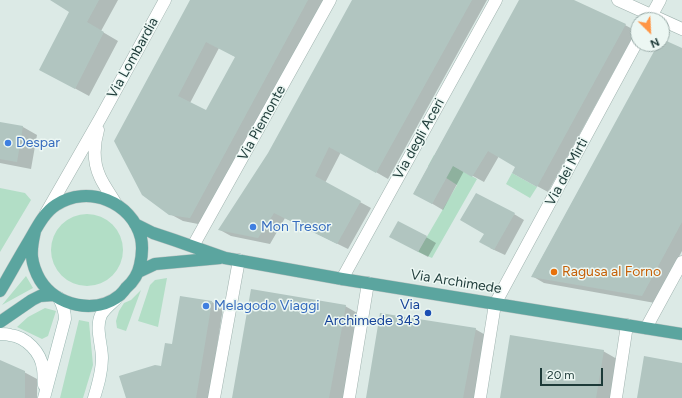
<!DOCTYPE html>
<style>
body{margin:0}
#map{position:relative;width:682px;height:398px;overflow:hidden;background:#dceae6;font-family:Figtree,sans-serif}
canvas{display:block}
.north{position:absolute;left:630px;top:12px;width:40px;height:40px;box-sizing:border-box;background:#ecf7f3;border:1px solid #99aba8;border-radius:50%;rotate:156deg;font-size:11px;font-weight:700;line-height:16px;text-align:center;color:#1d3a38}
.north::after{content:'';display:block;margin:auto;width:14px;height:18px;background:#ff9545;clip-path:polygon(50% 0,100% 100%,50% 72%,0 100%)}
.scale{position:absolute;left:540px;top:368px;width:63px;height:18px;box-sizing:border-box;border:2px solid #1d3a38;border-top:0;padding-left:5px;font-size:12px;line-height:14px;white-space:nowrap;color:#1d3a38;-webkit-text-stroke:3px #ecf7f3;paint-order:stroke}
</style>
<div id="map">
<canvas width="682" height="398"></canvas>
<div class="north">N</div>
<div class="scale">20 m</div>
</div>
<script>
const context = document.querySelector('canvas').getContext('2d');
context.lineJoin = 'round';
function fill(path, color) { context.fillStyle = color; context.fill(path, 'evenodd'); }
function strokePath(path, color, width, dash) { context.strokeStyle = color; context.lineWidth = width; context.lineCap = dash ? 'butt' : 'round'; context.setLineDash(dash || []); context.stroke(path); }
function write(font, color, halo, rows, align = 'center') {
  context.font = font + ' Figtree,sans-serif'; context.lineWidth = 3; context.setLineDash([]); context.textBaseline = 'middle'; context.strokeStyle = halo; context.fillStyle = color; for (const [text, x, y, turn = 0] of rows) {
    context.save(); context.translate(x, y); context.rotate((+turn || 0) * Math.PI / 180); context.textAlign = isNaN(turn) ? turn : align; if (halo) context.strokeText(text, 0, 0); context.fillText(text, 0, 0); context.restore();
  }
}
const green = new Path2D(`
 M434,155l43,24 -45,79 -14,-6 39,-67 -29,-19z
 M512,173l25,14 -7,11 -24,-14z
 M0,188l25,5 6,7 -31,52z
 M51 250a36 36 0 1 1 72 0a36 36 0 1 1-72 0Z
 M26,276l7,12 -31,17z
 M167,278l-9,49 -20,-6 12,-36 5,-5z
 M141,290l-15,41 -9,-3 -1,-7 3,-10 5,-8 7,-3z
 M45,308l11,3 -8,25 -6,3 -25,-12 11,-10z
 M79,320l10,2 4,43 -10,33h-23z`);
const shadow = new Path2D(`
 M52,0h66l-17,31 17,10 -29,55 -35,-19 16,-65z
 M192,0h133l-122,225 -20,-4 -13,-7 -27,-20zM219,48l17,9 -30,55 -16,-9z
 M353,0h134l-99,179 -47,-27 -16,31 46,25 -23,41 -63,-31 -15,26 -39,-8 -11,-6 49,-76z
 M520,0h52l53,25 11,6 -88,161 -35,-19 3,-6 -17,-11 -15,26 -20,-11 -21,39 -29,-17z
 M662,41l20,9v201l-27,52 -111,-20 -12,-7 127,-232h3z
 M0,123l23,4 14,8 -6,34 -31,-6z
 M514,214l10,6 -19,35 -15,-7z
 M426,237l10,6 -8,14 -27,-15z
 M212,302l11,6 -14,90h-84h2l35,-31 11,-22z
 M345,306l14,8 -15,84h-111z
 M475,329l14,8 -10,61h-112z
 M603,351l14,8 -6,39h-110z
 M0,361l24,11 13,7v19h-37z`);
const building = new Path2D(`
 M50,0h49l-12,22 17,10 -29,57 -36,-19 30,-58z
 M190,0h118l-118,218 -21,-3 -27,-20 -28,-54zM206,42l29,15 -29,53 -28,-14z
 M352,0h120l-96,173 -47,-26 -14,29 46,25 -24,43 -63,-31 -16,25 -40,-8 50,-77z
 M519,0h55l52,24 -89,163 -25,-14 3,-6 -27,-16 -16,26 -19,-11 -21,38 -19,-10z
 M662,39l20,9v174l-40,74 -111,-19 127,-233h4z
 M0,122l23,4 -6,36 -17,-3z
 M476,193l39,20 -21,37 -15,-8 5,-8 -24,-14z
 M398,221l29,15 -9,16 -29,-15z
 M251,289l95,16 -17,93h-97z
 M180,296l32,5 -16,97h-70l-7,-22 36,-11 6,1 4,-23 7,1z
 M380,313l96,15 -13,70h-97z
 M510,335l94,15 -8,48h-96z
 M644,356l38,7v35h-45z
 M0,360l25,11v27h-25z`);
const street = new Path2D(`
 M618,0l64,29
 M649,20l11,-20
 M98,130c-4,14 -5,32 2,47 4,9 11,18 16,27
 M46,213l55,-96 64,-117
 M193,246l137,-246
 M342,279l154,-279
 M646,328l36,-66
 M214,398l25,-138
 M349,398l19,-115
 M480,398l15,-94 143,-264
 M616,398l11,-73`);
const secondary = new Path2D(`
 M0,334c3,0 7,0 10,1 16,2 31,17 33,34 1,5 0,11 1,16
 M44,398l21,-79c0,-8 -2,-13 -6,-21
 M94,398c4,-13 8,-26 8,-40 0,-13 -7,-30 -1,-43 4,-7 10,-11 15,-16`);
const primary = new Path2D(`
 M135,224l18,9 21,7 51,18 117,21 340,55
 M138,272l17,-8 65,-6
 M0,291c9,-15 17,-30 26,-45 9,-14 16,-32 30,-41 32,-21 76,-3 85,33 2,9 1,18 -1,27 -2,10 -7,17 -14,23 -2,3 -4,5 -6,7 -24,20 -64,11 -80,-15 -4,-7 -7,-14 -8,-23 -1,-9 1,-17 3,-26
 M0,322l32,-22 8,-4 13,-1`);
const markers = [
 [8,143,4,"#3f7fe0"],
 [253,227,4,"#3f7fe0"],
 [554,272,4,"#e8710a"],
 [206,306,4,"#3f7fe0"],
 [428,313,4,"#1a4fb4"]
];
const streetNames = [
 ["Via Lombardia",133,58,-61],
 ["Via Piemonte",262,123,-61],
 ["Via degli Aceri",419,139,-61],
 ["Via dei Mirti",567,172,-62],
 ["Via Archimede",456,282,9]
];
const shopNames = [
 ["Despar",16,143],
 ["Mon Tresor",261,227],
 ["Melagodo Viaggi",214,306]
];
const foodNames = [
 ["Ragusa al Forno",562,272]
];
const transitNames = [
 ["Via",420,305],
 ["Archimede 343",420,321]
];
fill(green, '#b2dec6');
fill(shadow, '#0003');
fill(building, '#b1c5c0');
strokePath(street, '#9fb2ae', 13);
strokePath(secondary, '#9ab7b2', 13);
strokePath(primary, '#bbc4c3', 13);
strokePath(street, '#fff', 12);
strokePath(secondary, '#fff', 12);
strokePath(primary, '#5ba59f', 12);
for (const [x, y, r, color] of markers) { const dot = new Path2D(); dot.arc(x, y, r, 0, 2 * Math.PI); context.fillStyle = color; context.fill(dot); strokePath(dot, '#ecf7f3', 1.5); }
write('14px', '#1d3a38', '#ecf7f3', streetNames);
write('14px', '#366cbe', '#ecf7f3', shopNames, 'left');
write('14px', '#c56008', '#ecf7f3', foodNames, 'left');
write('14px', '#164399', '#ecf7f3', transitNames, 'right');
</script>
